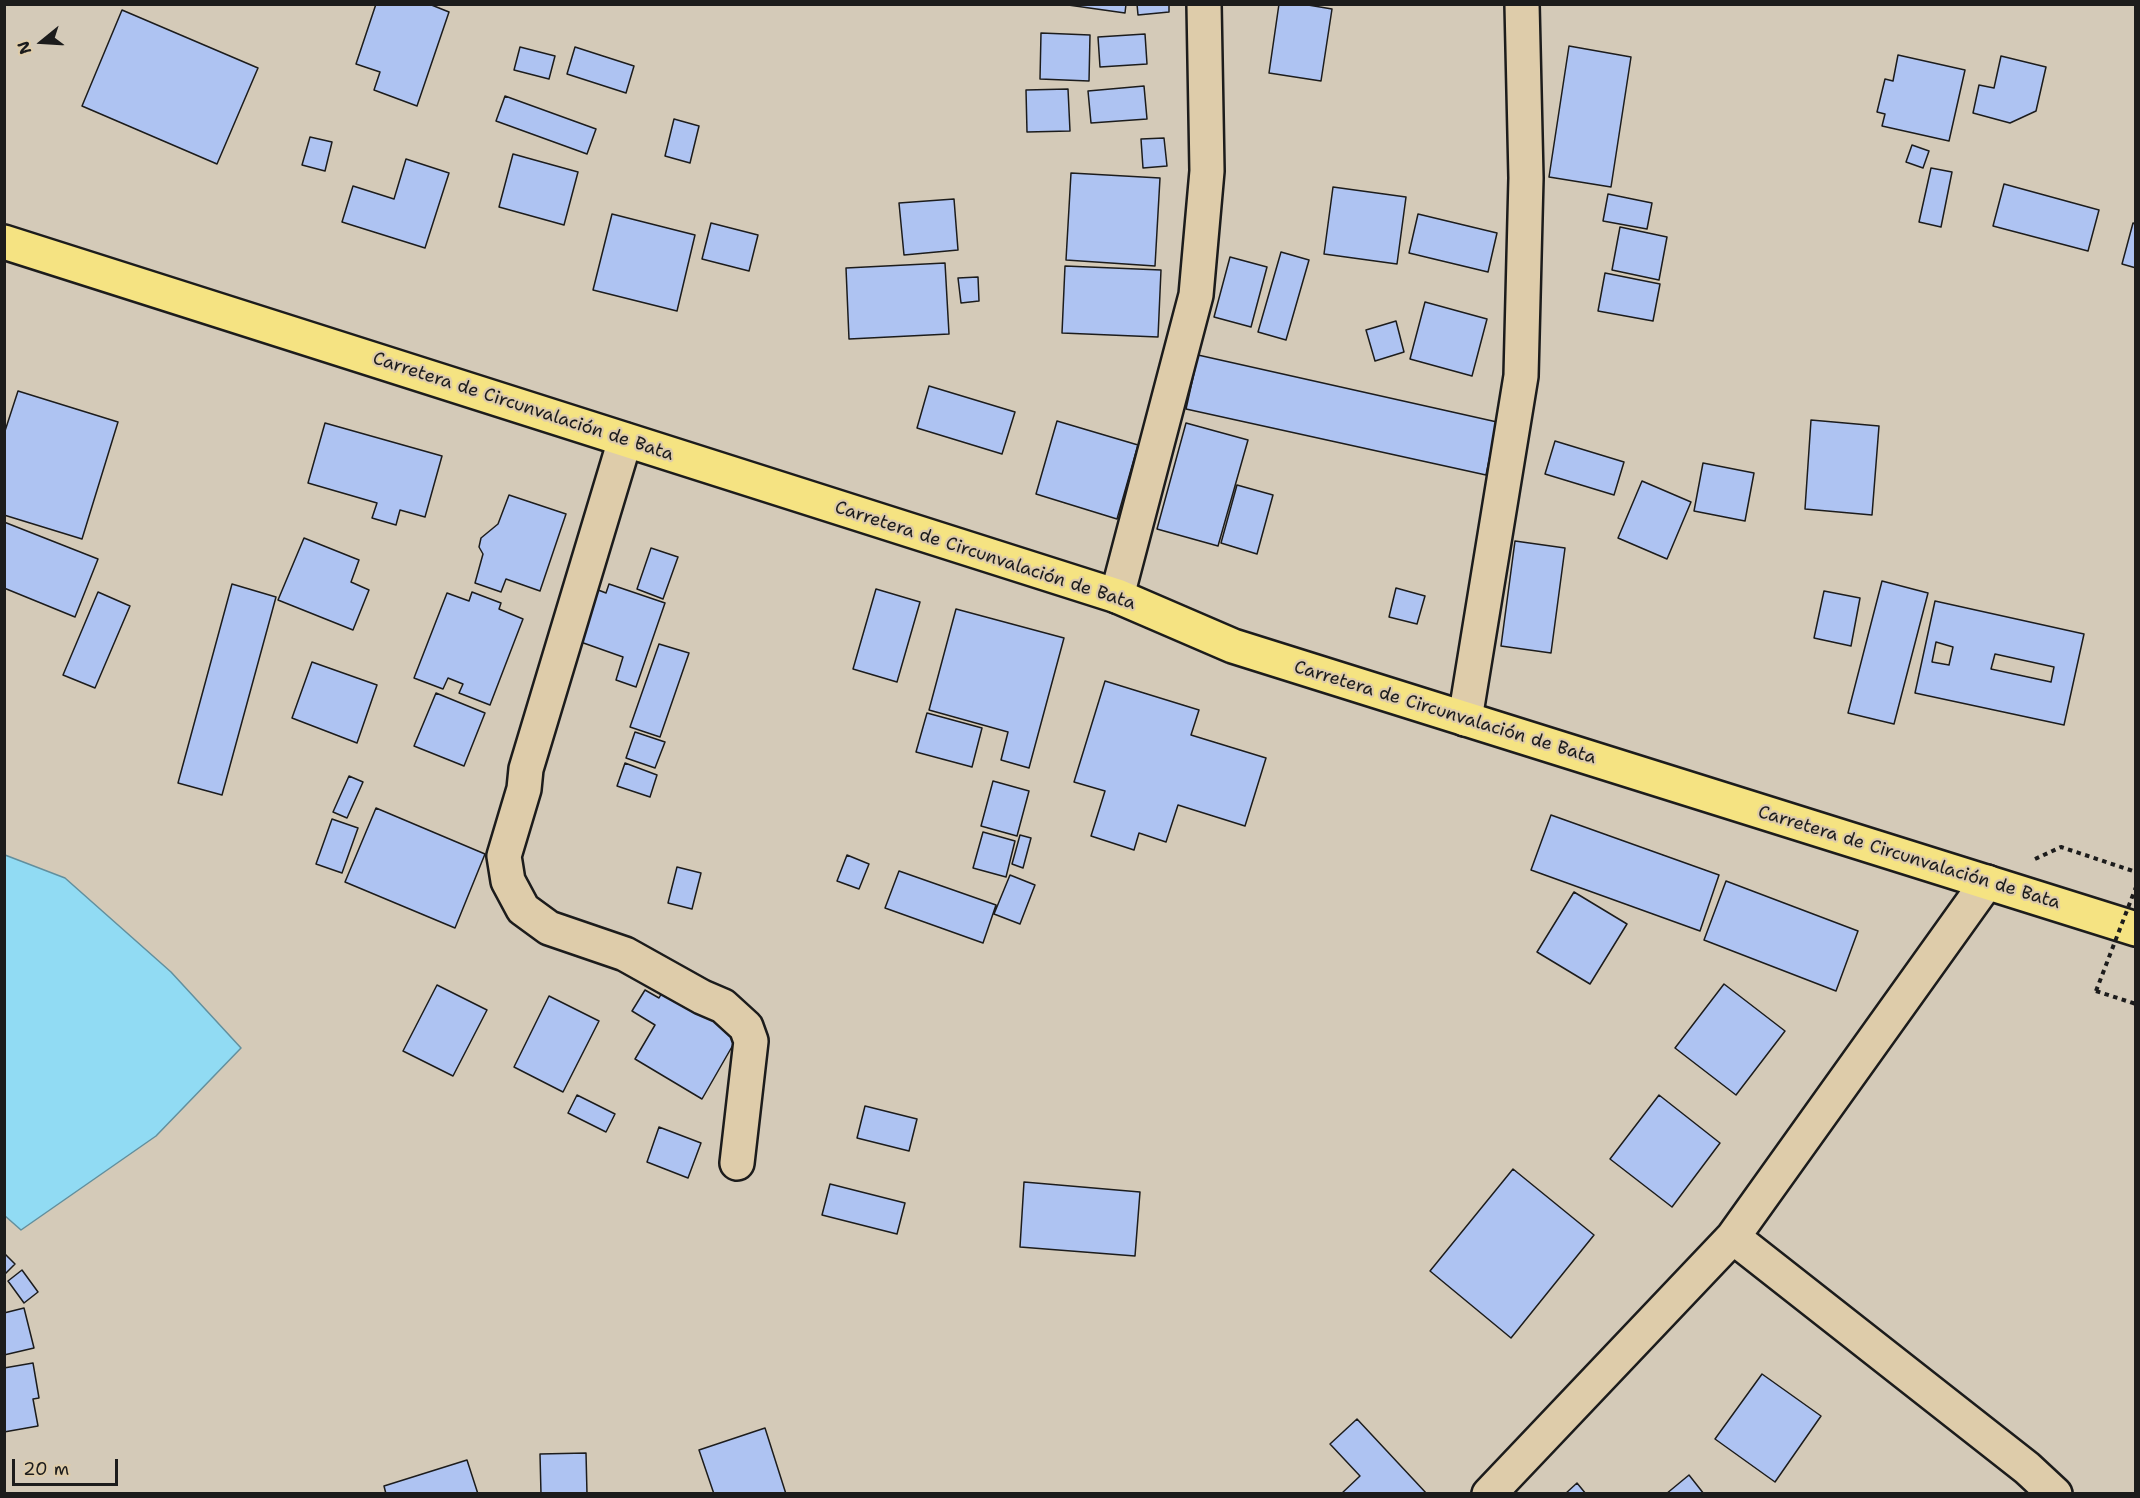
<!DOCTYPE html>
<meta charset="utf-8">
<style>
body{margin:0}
#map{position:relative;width:2140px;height:1498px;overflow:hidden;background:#d4cab8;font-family:"Shantell Sans",sans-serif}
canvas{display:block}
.frame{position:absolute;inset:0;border:6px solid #1c1c1c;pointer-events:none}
.north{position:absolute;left:12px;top:12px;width:60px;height:60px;-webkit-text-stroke:4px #deccaa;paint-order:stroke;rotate:252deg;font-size:16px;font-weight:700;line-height:24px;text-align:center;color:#1c1c1c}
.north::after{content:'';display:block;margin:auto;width:21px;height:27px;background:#1c1c1c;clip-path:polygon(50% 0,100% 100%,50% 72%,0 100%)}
.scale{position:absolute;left:12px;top:1459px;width:106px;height:27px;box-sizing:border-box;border:3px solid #1c1c1c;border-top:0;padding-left:8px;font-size:18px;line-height:21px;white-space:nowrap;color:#1c1c1c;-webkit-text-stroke:4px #deccaa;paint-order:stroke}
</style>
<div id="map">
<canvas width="2140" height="1498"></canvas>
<div class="frame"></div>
<div class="north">N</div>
<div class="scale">20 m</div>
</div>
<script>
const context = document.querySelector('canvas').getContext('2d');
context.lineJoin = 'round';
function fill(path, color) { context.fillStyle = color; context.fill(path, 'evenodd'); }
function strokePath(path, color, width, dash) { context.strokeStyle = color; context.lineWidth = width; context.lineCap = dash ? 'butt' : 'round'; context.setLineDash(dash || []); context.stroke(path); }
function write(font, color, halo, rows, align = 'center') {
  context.font = font + ' "Shantell Sans",sans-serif'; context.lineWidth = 4.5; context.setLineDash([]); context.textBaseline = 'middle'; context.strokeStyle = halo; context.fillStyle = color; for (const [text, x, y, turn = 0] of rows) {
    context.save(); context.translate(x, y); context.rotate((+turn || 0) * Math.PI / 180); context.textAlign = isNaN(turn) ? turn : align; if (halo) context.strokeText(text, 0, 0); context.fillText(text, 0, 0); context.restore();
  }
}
const water = new Path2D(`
 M5,855l60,23 106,94 70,76 -85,88 -135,94 -17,-15z`);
const building = new Path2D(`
 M376,4h53l20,8 -32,94 -43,-16 6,-18 -24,-8z
 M1061,4h65l-1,9z
 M1137,4h32v8l-31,3z
 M1279,4h23l30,5 -11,72 -52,-8z
 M122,10l136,58 -41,96 -135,-58z
 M1041,33l49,2 -1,46 -49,-2z
 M1145,34l2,30 -47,3 -2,-30z
 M1569,46l62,11 -20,130 -62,-10z
 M520,47l35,9 -6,23 -35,-9z
 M575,47l59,19 -8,27 -59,-19z
 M1898,55l67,15 -16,71 -67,-15 3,-12 -8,-2 8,-33 8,2z
 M2001,56l45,11 -10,44 -26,12 -37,-10 6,-28 15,3z
 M1144,86l3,33 -56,4 -3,-32z
 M1068,89l2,42 -43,1 -1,-42z
 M505,96l91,33 -9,25 -91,-33z
 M674,119l25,7 -9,37 -25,-7z
 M310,137l22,5 -7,29 -23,-6z
 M1164,138l3,28 -24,2 -2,-29z
 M1912,145l17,6 -6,17 -17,-6z
 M513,154l65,18 -14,53 -65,-18z
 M406,159l43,14 -24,75 -83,-26 11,-36 41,13z
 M1931,168l21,4 -11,55 -22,-5z
 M1071,173l89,5 -5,88 -89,-6z
 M2004,184l95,26 -11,41 -95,-25z
 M1333,187l73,10 -9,67 -73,-10z
 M1608,194l44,9 -5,26 -44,-8z
 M954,199l4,51 -54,5 -5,-52z
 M612,214l83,21 -18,76 -84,-21z
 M1418,214l79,19 -9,39 -79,-19z
 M711,223l47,12 -9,36 -47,-12z
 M2133,223l3,1v44l-14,-4z
 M1620,227l47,10 -8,43 -47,-10z
 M1281,252l28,8 -23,80 -28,-8z
 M1230,257l37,10 -16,60 -37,-10z
 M945,263l4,71 -100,5 -3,-71z
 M1065,266l96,4 -3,67 -96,-4z
 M1605,273l55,11 -7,37 -55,-10z
 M978,277l1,24 -18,2 -3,-25z
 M1425,302l62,17 -15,57 -62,-17z
 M1396,321l8,31 -29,9 -9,-31z
 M1198,355l299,67 -11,53 -300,-66z
 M929,386l86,26 -13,42 -85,-26z
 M18,391l100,31 -36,117 -78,-24v-81z
 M1811,420l68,6 -7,89 -67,-6z
 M1057,421l81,24 -21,74 -81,-25z
 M325,423l117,33 -17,61 -25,-7 -4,15 -24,-7 5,-15 -69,-20z
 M1186,423l62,17 -30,106 -61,-17z
 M1555,441l69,21 -10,33 -69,-21z
 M1703,463l51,10 -9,48 -51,-10z
 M1642,481l49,21 -24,57 -49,-21z
 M1237,485l36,10 -16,59 -36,-11z
 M509,495l57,19 -26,77 -34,-12 -5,13 -26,-9 8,-29 -4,-7 2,-9 17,-14z
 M4,522l94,37 -23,58 -71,-29z
 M304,538l55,22 -8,22 18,8 -16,40 -75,-30z
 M1515,541l50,7 -14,105 -50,-7z
 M651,548l27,9 -15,42 -26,-10z
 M1882,581l46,12 -34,131 -46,-11z
 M232,584l44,13 -54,198 -44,-12z
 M609,584l56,19 -29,84 -20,-7 7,-23 -48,-17 18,-52 13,5z
 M1396,588l29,8 -8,28 -28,-7z
 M876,589l44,13 -23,80 -44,-13z
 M1824,591l36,7 -9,48 -37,-8z
 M98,592l32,14 -35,82 -32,-13z
 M472,592l29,11 -2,6 24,10 -33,86 -31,-12 4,-9 -15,-6 -5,11 -29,-11 33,-85 22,8z
 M1935,601l149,33 -20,91 -149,-32zM1936,642l17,5 -4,18 -17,-3zM1995,654l59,13 -3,15 -60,-13z
 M956,609l108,29 -35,130 -28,-8 7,-28 -79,-22z
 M659,644l30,9 -29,84 -30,-10z
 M312,662l65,23 -20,58 -65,-25z
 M1105,681l94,29 -8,25 75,23 -21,68 -67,-21 -12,37 -27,-9 -5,17 -43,-14 14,-45 -31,-9z
 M436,693l49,20 -21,53 -50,-20z
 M927,713l55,15 -10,39 -56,-15z
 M635,732l30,10 -10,26 -29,-10z
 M625,763l32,12 -7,22 -33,-11z
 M349,776l14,6 -16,36 -14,-6z
 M993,781l36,10 -12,45 -36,-10z
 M376,808l109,46 -30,74 -110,-46z
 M1551,815l168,60 -19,56 -169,-61z
 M332,819l26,9 -16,45 -26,-9z
 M983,832l32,9 -9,36 -33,-9z
 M1020,835l11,3 -8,30 -11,-4z
 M847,855l22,9 -10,25 -22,-8z
 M677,867l24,6 -9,36 -24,-6z
 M899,871l97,34 -13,38 -98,-35z
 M1010,875l25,10 -15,39 -26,-10z
 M1726,881l132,50 -22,60 -132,-51z
 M1574,892l53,32 -37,60 -53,-32z
 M1724,984l61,47 -49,64 -61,-47z
 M437,985l50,25 -34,66 -50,-25z
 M665,987l76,44 -39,68 -67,-40 20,-34 -23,-14 13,-21 14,8z
 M549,996l50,25 -36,71 -49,-25z
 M577,1095l38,19 -9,18 -38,-19z
 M1659,1095l61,48 -48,64 -62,-48z
 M865,1106l52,13 -8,32 -52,-13z
 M659,1127l42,16 -13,35 -41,-16z
 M1513,1169l81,66 -83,103 -81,-67z
 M1024,1182l116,10 -5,64 -115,-9z
 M830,1184l75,19 -8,31 -75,-19z
 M4,1253l11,11 -11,11z
 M22,1270l16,22 -14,11 -16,-22z
 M24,1308l10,40 -30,7v-42z
 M33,1363l6,35 -6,1 5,27 -34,6v-64z
 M1762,1374l59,42 -46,66 -60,-43z
 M1357,1419l70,75h-86l19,-18 -30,-32z
 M765,1428l21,66h-72l-15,-44z
 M586,1453l1,41h-46l-1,-40z
 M467,1460l11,34h-92l-2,-8z
 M1689,1475l15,19h-38z
 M1577,1483l9,11h-21z`);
const path = new Path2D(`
 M2035,859l26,-12 75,25
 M2096,991l40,13`);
const street = new Path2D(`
 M625,440l-99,329 -2,20 -20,67 4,25 15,28 26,19 76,26 77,43 21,9 23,21 5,14 -14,122
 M1117,596l79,-301 11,-124 -3,-167
 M1465,719l56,-343 5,-198 -4,-174
 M1733,1237l294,231 28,26
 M1489,1494l244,-257 254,-355`);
const primary = new Path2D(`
 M4,242l1113,354 116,50 903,283`);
const pathBridge = new Path2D(`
 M2096,991l40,-104`);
const streetNames = [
 ["Carretera de Circunvalación de Bata",523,407,18],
 ["Carretera de Circunvalación de Bata",985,556,18],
 ["Carretera de Circunvalación de Bata",1445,713,17],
 ["Carretera de Circunvalación de Bata",1909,858,17]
];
fill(water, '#91dbf3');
strokePath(water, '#628f9d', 1.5);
fill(building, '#aec3f2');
strokePath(building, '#1c1c1c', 1.5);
strokePath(street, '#1c1c1c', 38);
strokePath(primary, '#1c1c1c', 38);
strokePath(path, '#1c1c1c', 4, [4.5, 4.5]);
strokePath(street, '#deccaa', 33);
strokePath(primary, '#f5e382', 33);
strokePath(pathBridge, '#1c1c1c', 4, [4.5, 4.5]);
write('18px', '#1c1c1c', '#deccaa', streetNames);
</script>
